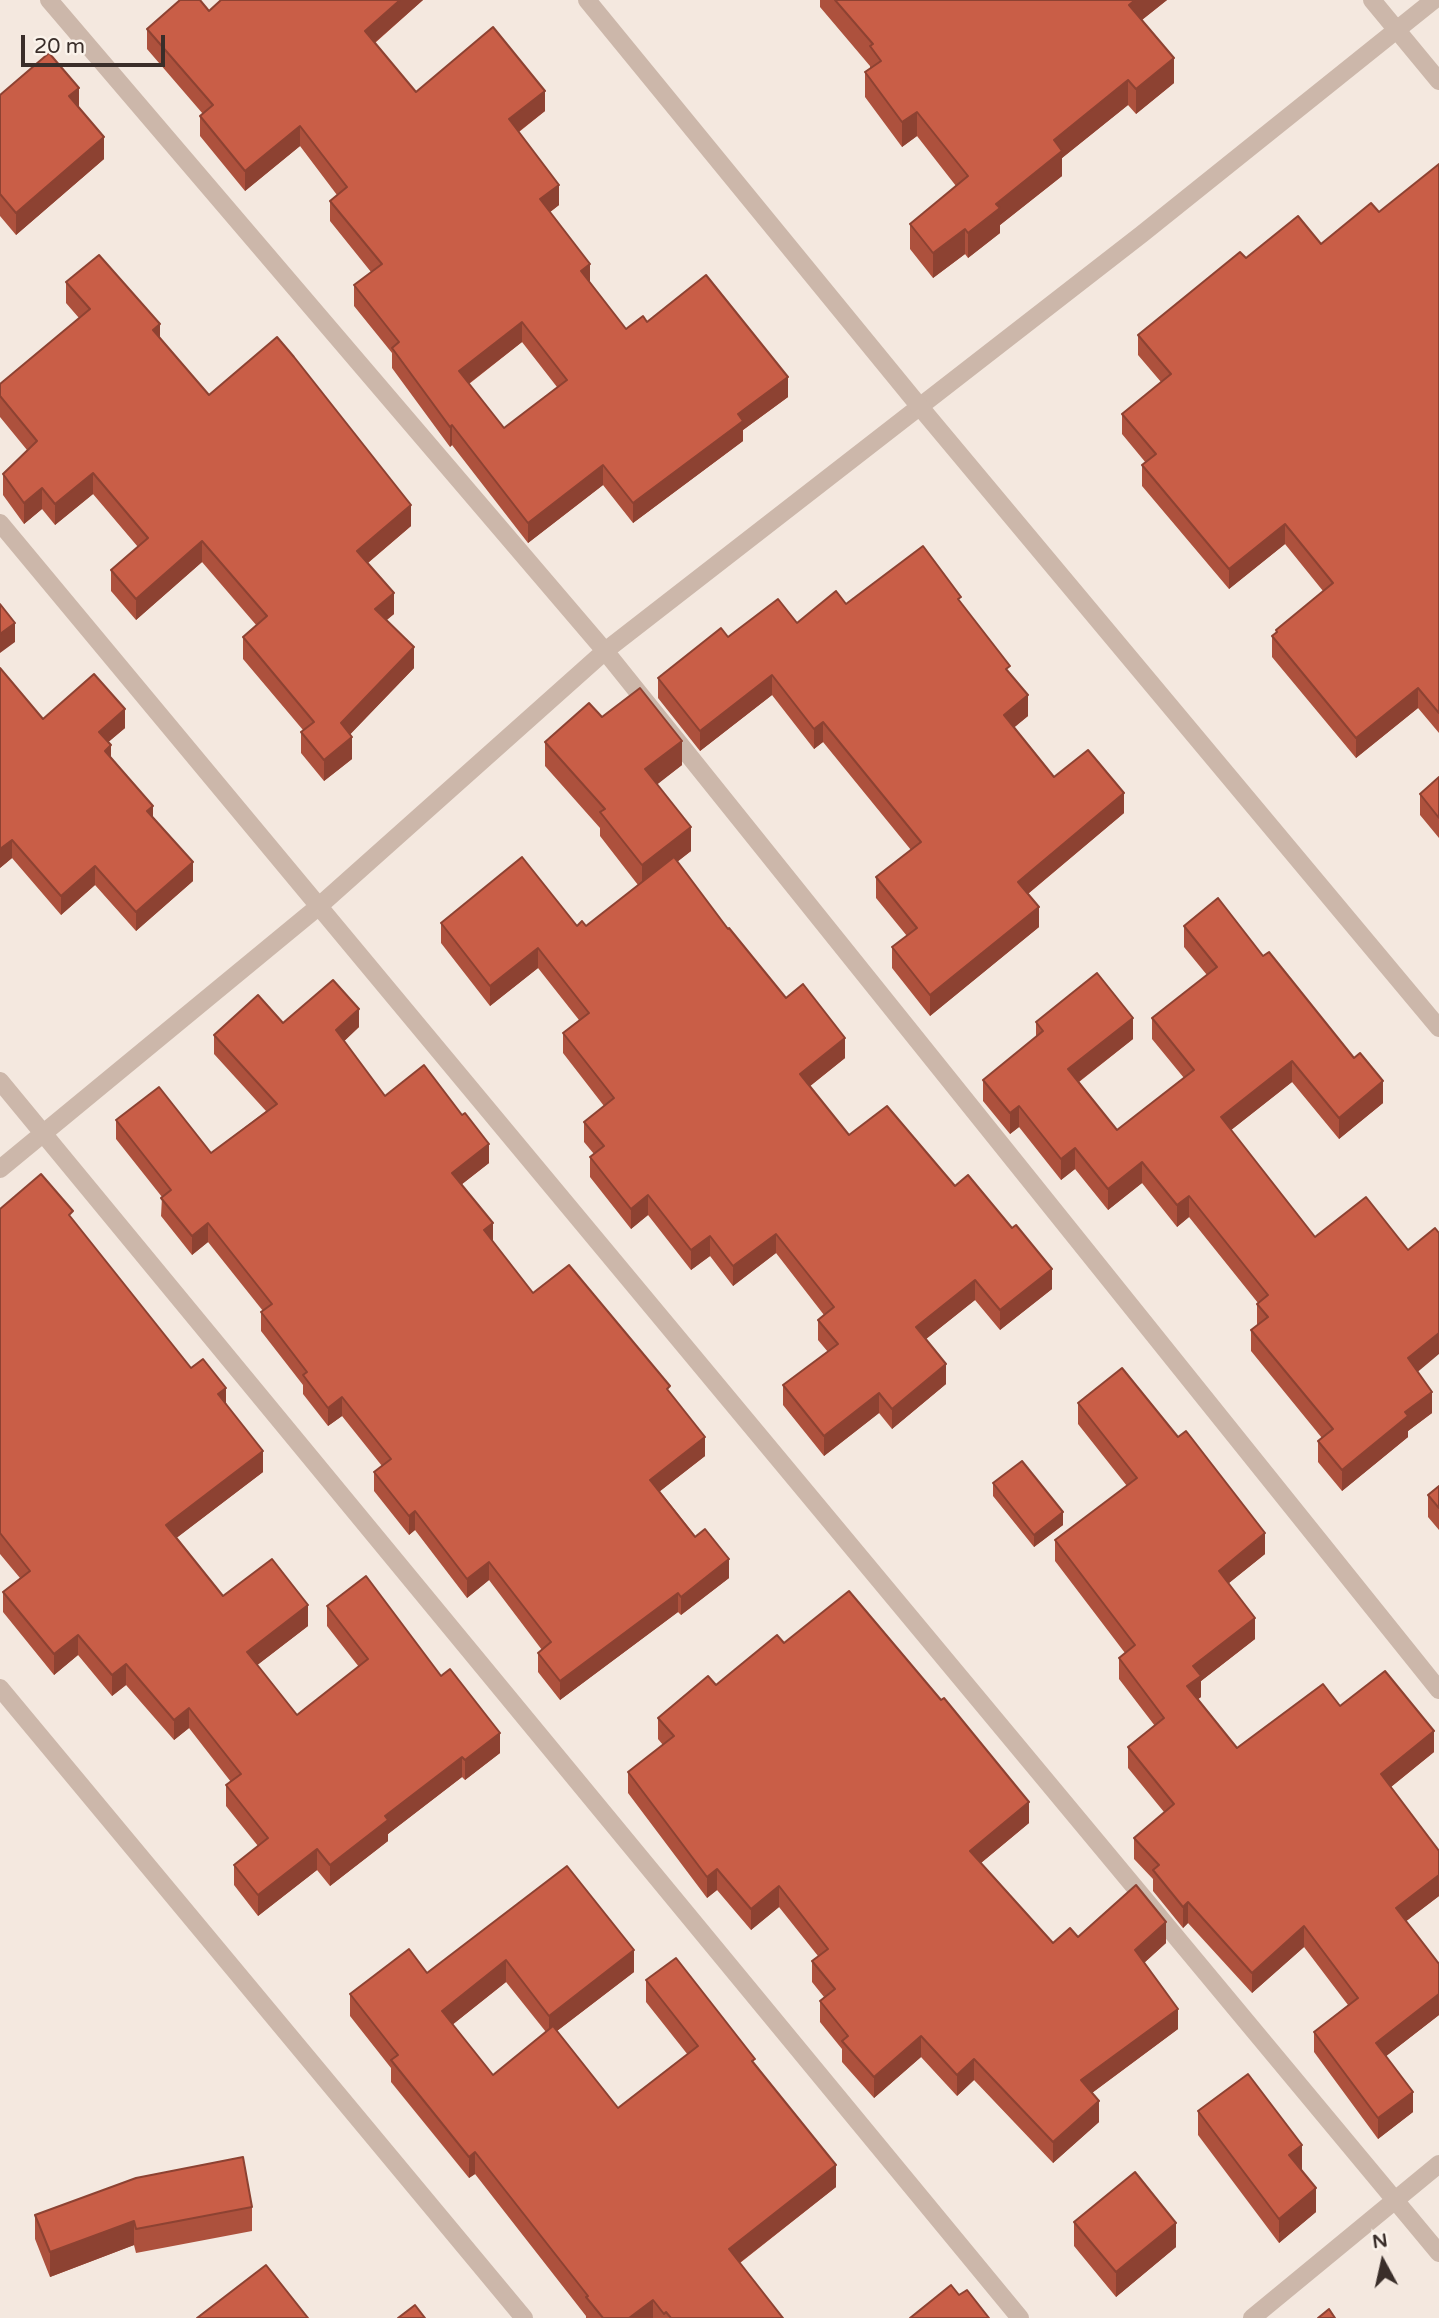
<!DOCTYPE html>
<style>
body{margin:0}
#map{position:relative;width:1439px;height:2318px;overflow:hidden;background:#f4e8df;font-family:"Varela Round",sans-serif}
canvas{display:block}
.north{position:absolute;left:1348px;top:2227px;width:70px;height:70px;-webkit-text-stroke:5px #fbf3eb;paint-order:stroke;rotate:352deg;font-size:19px;font-weight:700;line-height:28px;text-align:center;color:#3a2e2a}
.north::after{content:'';display:block;margin:auto;width:24px;height:32px;background:#3a2e2a;clip-path:polygon(50% 0,100% 100%,50% 72%,0 100%)}
.scale{position:absolute;left:21px;top:35px;width:144px;height:32px;box-sizing:border-box;border:4px solid #3a2e2a;border-top:0;padding-left:9px;font-size:21px;line-height:24px;white-space:nowrap;color:#3a2e2a;-webkit-text-stroke:5px #fbf3eb;paint-order:stroke}
</style>
<div id="map">
<canvas width="1439" height="2318"></canvas>
<div class="north">N</div>
<div class="scale">20 m</div>
</div>
<script>
const context = document.querySelector('canvas').getContext('2d');
context.lineJoin = 'round';
function strokePath(path, color, width, dash) { context.strokeStyle = color; context.lineWidth = width; context.lineCap = dash ? 'butt' : 'round'; context.setLineDash(dash || []); context.stroke(path); }
function fill(path, color) { context.fillStyle = color; context.fill(path, 'evenodd'); }
const minor = new Path2D(`
 M49,0l556,651 834,1039
 M1372,0l67,81
 M0,523l1439,1730
 M0,1081l1020,1237
 M0,1169l318,-262 287,-256 537,-417 292,-234
 M0,1688l524,630
 M1252,2318l187,-154`);
const tertiary = new Path2D(`
 M587,0l333,407 519,621`);
const wall = new Path2D(`
 M291,0h132l-48,43 41,49 129,19 -26,21 40,73 -9,7 40,70 36,47 21,-7 141,75 -45,33v11l-110,82 -30,-38 -75,58 -76,-98 -2,2 -58,-79v-15l-38,-47v-21l17,-13 -41,-51v-20l7,-6 -37,-49 -55,45 -45,-55v-20l3,-2 -56,-65v-20l62,-18zM522,342l35,45 -53,41 -35,-44z
 M820,0h347l-25,20 32,63 -38,31 -8,-9 -66,53v18l-62,49v8l-32,25 -3,-4 -32,24 -23,-29v-25l46,-38 -39,-50 -15,11 -37,-50v-25l5,-4v-2l-50,-59z
 M0,95l79,13 25,51 -88,76 -16,-19z
 M1439,164v569l-21,-25 -62,50 -84,-101v-21l4,-2v-4l47,-39 -38,-47 -56,45 -87,-103v-21l4,-2 -24,-29v-20l39,-32 -23,-27v-20l108,-77 75,-14 58,-32z
 M66,282l94,56 49,57 202,131 -43,37 26,51 -8,6 28,48 -64,66 2,25 -28,22 -23,-28v-21l2,-2 -60,-71v-22l14,-11 -55,-64 -66,58 -25,-29v-21l27,-23 -45,-53 -38,31 -13,-16 -18,15 -21,-29v-21l24,-24 -27,-33v-33l79,-66 -13,-15z
 M961,603l49,71 18,42 -14,11 40,50 70,36 -96,81 11,33 -109,89 -38,-48v-21l15,-11 -31,-38v-21l35,-27 -88,-108 -9,7 -42,-54 -72,56 -42,-53v-20l70,-41 69,-14 49,-19z
 M602,717l80,48 -25,19 34,67 -14,11 51,67 58,69 59,60 -36,29 40,48 106,51 97,103 -52,41 -25,-30 -49,39 20,45 -54,45 -13,-16 -55,43 -41,-51v-20l45,-33 -10,-12v-20l6,-5 -48,-62 -43,33 -23,-30 -19,14 -43,-55 -17,14 -41,-52v-20l4,-3 -10,-12v-20l20,-16 -41,-53v-20l16,-13 -41,-52 -48,38 -49,-63v-20l145,3 52,-41 -38,-49v-8l-55,-62v-24z
 M43,719l82,9 -17,14 3,15 42,60 40,64 -57,50 -41,-46 -34,30 -49,-57 -12,10z
 M1439,777v61l-19,-23v-21z
 M1184,926l79,30 120,147 -44,36 -47,-57 -61,48 186,242 15,41 -24,18v6l-66,54 -24,-29v-21l4,-3 -71,-87v-21l6,-5v-21l1,-1 -69,-86 -12,10 -35,-44 -34,27 -33,-41 -14,11 -42,-53 -9,7 -27,-33v-21l53,-43v-15l97,17 -54,43 38,48 67,-52 -32,-39v-21l55,-43 -23,-28z
 M283,1023l76,4 -15,14 41,55 104,67 -27,21 31,58 40,51 137,100 35,63 -45,35 69,87 -48,37 -3,-3 -118,88 -22,-28v-19l4,-3 -53,-70 -22,18 -52,-68 -6,5 -35,-44v-19l8,-6 -40,-50 -14,10 -25,-32v-9l-42,-54v-19l2,-1 -55,-69 -16,13 -31,-39 1,-19 -46,-58v-19l95,33 55,-42 -52,-57v-19z
 M0,1209l73,12 118,147 35,35 37,69 -87,66 47,58 85,30 -51,39 40,50 62,-48 -32,-41v-20l173,147 -35,27 -3,-3 -74,57v7l-58,45 -13,-16 -59,46 -24,-31v-20l24,-19 -32,-40v-21l5,-3 -42,-54 -15,12 -48,-55 -14,11 -34,-41 -24,20 -51,-63v-20l17,-14 -20,-24z
 M1078,1403l187,151 -36,29 26,56 -54,42v16l-3,2 39,49 103,-42 94,46 -43,35 48,64v45l-33,25 33,43v51l-53,41 27,56 -35,27 -64,-87v-20l34,-27 -44,-58 -52,46 -64,-70 -5,5 -30,-37v-12l-19,-20v-21l30,-26 -36,-44v-21l27,-21 -36,-47v-21l6,-5 -70,-92v-21l72,-54 -49,-62z
 M993,1483l70,42 -29,22 -41,-51z
 M1439,1486v44l-11,-13v-22z
 M784,1643l245,180 -48,40 72,80 25,-6 88,6 -22,20 34,66 -86,64 7,29 -46,41 -79,-83 -17,16 -36,-39 -47,41 -32,-36v-13l-22,-27v-21l4,-4 -12,-15v-21l6,-5 -39,-49 -28,23 -34,-40 -10,8 -79,-105v-21l35,-27 -5,-6v-21l58,-33z
 M567,1866l67,106 -77,59 61,77 70,-53 -42,-53v-22l109,84 81,123 -96,76 43,55h-197v-2l-111,-142 -6,4 -78,-96v-14l-41,-52v-22l77,-21zM506,1982l40,50 -53,43 -41,-50z
 M1198,2111l104,59 14,42 -37,31 -81,-108z
 M252,2207v24l-116,22 -2,-8 -84,32 -15,-38v-24z
 M1074,2222l102,25 -60,50 -42,-51z`);
const shadedWall = new Path2D(`
 M400,0h23l-58,51v-20z
 M1135,0h32l-38,30v-25z
 M1174,58v25l-38,31v-25z
 M1128,80v25l-66,53v18l-62,49v8l-32,25v-25l86,-93z
 M79,88v22l-10,-14z
 M545,91v20l-36,28v-20z
 M917,112v24l-15,11v-25z
 M300,126v20l-55,45v-20z
 M104,137v22l-88,76v-22z
 M559,185v20l-19,15v-21z
 M965,229v25l-32,24v-25z
 M590,264v21l-9,-14z
 M522,322v20l-63,49v-20z
 M160,324v21l-7,-15z
 M788,377v20l-45,33v11l-110,82v-20l105,-89z
 M452,425v20l-2,2v-20z
 M603,465v20l-75,58v-20z
 M93,473v21l-38,31v-21z
 M42,488v21l-18,15v-21z
 M411,505v21l-54,46v-21z
 M1285,524v20l-56,45v-20z
 M202,541v21l-66,58v-21z
 M394,593v21l-19,16v-21z
 M15,623v19l-15,11v-19z
 M414,647v21l-73,76v-21z
 M772,675v20l-72,56v-20z
 M1418,688v20l-62,50v-20z
 M1028,695v21l-24,20v-21z
 M125,709v19l-26,22v-18z
 M823,722v20l-9,7v-20z
 M352,737v22l-28,22v-21z
 M682,741v24l-37,29v-25z
 M111,745v19l-6,-13z
 M1124,793v20l-106,89v-20z
 M153,806v18l-6,-13z
 M691,827v24l-49,38v-24z
 M12,840v18l-12,10v-19z
 M193,862v19l-57,50v-19z
 M95,866v19l-34,30v-19z
 M1039,907v20l-109,89v-21z
 M538,948v20l-48,38v-20z
 M359,1009v18l-23,22v-19z
 M1133,1018v21l-65,51v-21z
 M845,1038v20l-45,36v-20z
 M1292,1061v21l-71,56v-21z
 M1383,1081v22l-44,36v-21z
 M1019,1106v21l-9,7v-21z
 M489,1144v19l-37,29v-19z
 M1075,1148v21l-14,11v-21z
 M1142,1162v21l-34,27v-21z
 M648,1195v20l-17,14v-20z
 M1189,1196v21l-12,10v-22z
 M208,1223v19l-16,13v-19z
 M493,1223v18l-9,-11z
 M776,1234v19l-43,33v-20z
 M710,1236v20l-19,14v-20z
 M1052,1269v20l-52,41v-20z
 M975,1280v20l-59,47v-20z
 M1439,1333v21l-31,26v-22z
 M946,1364v20l-54,45v-20z
 M226,1388v21l-8,-15z
 M1432,1392v21l-24,18v6l-66,54v-21l63,-58z
 M879,1393v20l-55,43v-20z
 M342,1397v19l-14,10v-18z
 M705,1437v19l-55,43v-19z
 M263,1451v21l-97,74v-21z
 M415,1511v19l-6,5v-19z
 M1063,1512v13l-29,22v-12z
 M1265,1533v21l-46,37v-20z
 M729,1559v19l-48,37v-18z
 M489,1562v18l-22,18v-19z
 M678,1593v19l-118,88v-19z
 M308,1605v21l-61,47v-21z
 M1255,1618v21l-54,42v16l-14,10v-21l6,-20z
 M78,1635v20l-24,20v-21z
 M126,1664v21l-14,11v-21z
 M189,1708v20l-15,12v-20z
 M1434,1731v21l-53,43v-21z
 M500,1733v20l-35,27v-20z
 M462,1757v20l-74,57v7l-58,45v-21l55,-49z
 M1029,1802v21l-59,49v-21z
 M317,1849v21l-59,46v-21z
 M717,1869v21l-10,8v-21z
 M1439,1875v21l-43,33v-21z
 M779,1886v21l-28,23v-21z
 M1188,1902v21l-5,5v-21z
 M1166,1922v21l-31,28v-21z
 M1304,1926v21l-52,46v-20z
 M634,1950v22l-85,65v-21z
 M506,1960v22l-64,51v-22z
 M1439,1994v21l-63,49v-21z
 M1178,2009v20l-97,72v-21z
 M921,2036v21l-47,41v-21z
 M974,2059v21l-17,16v-21z
 M1413,2092v20l-35,27v-21z
 M1099,2101v21l-46,41v-21z
 M1302,2145v25l-13,-15z
 M475,2152v22l-6,4v-21z
 M836,2165v22l-107,84v-22z
 M1316,2188v24l-37,31v-24z
 M134,2221v24l-84,32v-25z
 M1176,2223v24l-60,50v-25z
 M653,2300v18h-24z`);
const building = new Path2D(`
 M180,0h20l9,11 12,-11h179l-35,31 51,61 77,-65 52,64 -36,28 50,66 -19,14 50,65 -9,7 45,58 17,-13 4,6 59,-47 82,102 -50,37 5,7 -110,82 -30,-38 -75,58 -76,-98 -2,2 -58,-79 7,-6 -45,-57 28,-21 -52,-63 17,-14 -47,-61 -55,45 -45,-55 13,-11 -66,-76zM522,322l45,58 -63,48 -45,-57z
 M835,0h300l-6,5 45,53 -38,31 -8,-9 -74,60 8,11 -66,53 4,4 -32,25 -3,-4 -32,24 -23,-29 58,-48 -51,-64 -15,10 -37,-50 16,-11 -11,-15 3,-2z
 M49,53l30,35 -10,8 35,41 -88,76 -16,-19v-99z
 M1439,164v549l-21,-25 -62,50 -84,-102 5,-4 -1,-2 57,-47 -48,-59 -56,45 -87,-104 14,-11 -34,-40 49,-40 -33,-39 102,-83 6,6 52,-42 23,28 50,-41 8,9z
 M99,255l61,69 -7,6 56,65 68,-58 17,20 117,148 -54,46 37,42 -19,16 39,38 -73,76 11,14 -28,23 -23,-28 13,-10 -71,-85 24,-21 -65,-75 -66,58 -25,-29 37,-32 -55,-65 -38,31 -13,-16 -18,15 -21,-29 34,-33 -37,-45v-12l90,-75 -24,-27z
 M923,546l38,51 -3,2 52,67 -4,3 22,26 -24,20 50,62 34,-27 36,43 -106,89 21,25 -109,88 -38,-48 25,-19 -41,-51 45,-35 -98,-120 -9,7 -42,-54 -72,56 -42,-53 63,-50 7,9 50,-38 19,24 39,-32 10,13z
 M0,604l15,19 -15,11z
 M0,668l43,51 51,-45 31,35 -26,23 12,13 -6,6 48,55 -6,5 46,51 -57,50 -41,-46 -34,30 -49,-56 -12,9z
 M640,688l42,53 -37,28 46,58 -49,38 -42,-53 5,-3 -60,-67 44,-39 13,14z
 M1439,777v41l-19,-24z
 M522,857l55,69 5,-5 4,5 88,-69 54,72 1,-1 57,70 17,-14 42,54 -45,36 49,61 38,-29 68,80 13,-11 44,53 4,-3 36,44 -52,41 -25,-30 -59,47 30,37 -54,45 -13,-16 -55,43 -41,-51 55,-41 -20,-24 16,-13 -58,-73 -43,32 -23,-30 -19,14 -43,-55 -17,14 -41,-52 14,-11 -20,-24 30,-24 -51,-65 26,-20 -51,-65 -48,38 -49,-63z
 M1218,898l45,58 6,-4 85,106 6,-5 23,28 -44,37 -47,-57 -71,56 94,120 51,-40 42,53 27,-22 4,5v100l-31,25 24,34 -27,20 3,4 -66,54 -24,-29 15,-12 -82,-99 17,-13 -11,-13 11,-9 -79,-99 -12,9 -35,-43 -34,27 -33,-41 -14,11 -42,-53 -9,7 -27,-33 60,-49 -7,-9 61,-49 36,45 -65,51 49,61 77,-60 -42,-52 65,-51 -33,-41z
 M333,980l26,29 -23,21 49,66 39,-31 38,50 3,-2 24,31 -37,29 41,50 -9,7 49,63 36,-28 101,121 -3,3 38,48 -55,43 45,57 10,-8 24,30 -48,38 -3,-4 -118,88 -22,-28 13,-11 -62,-80 -22,17 -52,-68 -6,5 -35,-44 17,-13 -49,-62 -14,11 -25,-33 4,-3 -46,-60 11,-8 -64,-81 -16,13 -31,-38 10,-8 -55,-70 43,-33 52,66 66,-49 -63,-69 44,-40 25,28z
 M41,1174l32,37 -4,4 122,153 12,-9 23,29 -8,6 45,57 -97,74 57,71 49,-37 36,46 -61,47 50,63 71,-56 -41,-53 39,-30 75,100 9,-7 50,64 -35,27 -3,-3 -77,59 3,4 -58,45 -13,-16 -59,46 -24,-30 34,-27 -42,-53 15,-11 -52,-66 -15,12 -48,-56 -14,11 -34,-40 -24,19 -51,-62 27,-21 -30,-38v-324z
 M1122,1368l56,69 8,-6 79,102 -46,38 36,47 -62,48 8,10 -14,10 50,62 86,-64 17,22 45,-35 49,60 -53,43 58,77v24l-43,33 43,56v30l-63,49 37,49 -35,26 -64,-86 44,-34 -54,-72 -52,47 -64,-71 -5,5 -30,-37 6,-5 -25,-27 40,-34 -46,-57 36,-29 -45,-60 16,-13 -80,-105 82,-62 -59,-75z
 M1022,1461l41,51 -29,23 -41,-52z
 M1439,1486v22l-11,-13z
 M849,1591l92,109 3,-2 85,104 -59,49 83,92 17,-15 8,9 58,-52 30,37 -31,28 43,59 -97,71 18,21 -46,41 -79,-83 -17,16 -36,-39 -47,41 -32,-36 6,-5 -28,-35 15,-12 -23,-28 16,-12 -49,-63 -28,23 -34,-40 -10,8 -79,-105 46,-36 -16,-18 50,-42 8,9 61,-50 7,8z
 M567,1866l67,84 -85,66 -43,-56 -64,51 51,64 60,-49 65,82 80,-62 -52,-66 30,-22 79,101 -3,2 84,104 -107,84 54,69h-112l-5,-6 -2,2 -11,-14 -24,18h-26l-17,-21 2,-1 -113,-144 -6,5 -78,-97 7,-5 -48,-61 59,-45 18,24z
 M1248,2074l54,71 -13,10 27,33 -37,31 -81,-108z
 M243,2157l9,50 -116,22 -2,-8 -84,31 -15,-37 101,-37z
 M1135,2172l41,51 -60,49 -42,-50z
 M266,2265l42,53h-111z
 M951,2285l8,10 8,-5 22,28h-79z
 M415,2305l10,13h-27z
 M1329,2309l6,9h-17z`);
strokePath(minor, '#ccb7aa', 18);
strokePath(tertiary, '#ccb7aa', 18);
fill(wall, '#ad513d');
fill(shadedWall, '#8d4232');
fill(building, '#c95e47');
strokePath(building, '#8d4232', 2);
</script>
